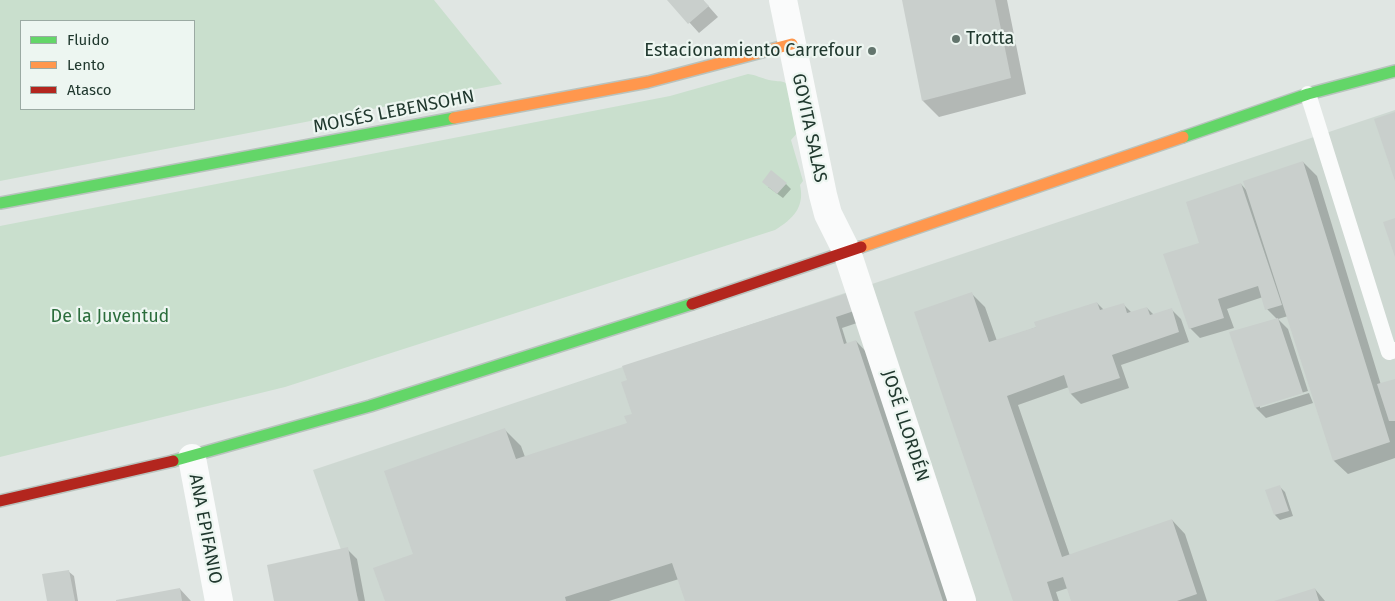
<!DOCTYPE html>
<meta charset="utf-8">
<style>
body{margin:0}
#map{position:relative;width:1395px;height:601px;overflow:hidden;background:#e0e6e3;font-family:"Fira Sans",sans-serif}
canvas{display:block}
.legend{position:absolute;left:20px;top:20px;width:175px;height:90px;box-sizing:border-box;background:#edf6f1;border:1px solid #9baaa3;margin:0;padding:6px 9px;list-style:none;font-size:15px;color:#20382e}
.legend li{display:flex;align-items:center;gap:10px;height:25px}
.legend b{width:25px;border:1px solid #9baaa3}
</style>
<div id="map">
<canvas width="1395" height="601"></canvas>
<ul class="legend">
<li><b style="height:6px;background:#63d668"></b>Fluido</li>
<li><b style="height:6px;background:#ff974d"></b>Lento</li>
<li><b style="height:6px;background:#b3261e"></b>Atasco</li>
</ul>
</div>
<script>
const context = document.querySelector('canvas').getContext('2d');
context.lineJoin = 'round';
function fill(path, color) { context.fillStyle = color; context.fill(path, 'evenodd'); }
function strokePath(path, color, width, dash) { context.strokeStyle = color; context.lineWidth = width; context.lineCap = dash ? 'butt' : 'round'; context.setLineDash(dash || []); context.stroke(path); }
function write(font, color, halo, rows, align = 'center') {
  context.font = font + ' "Fira Sans",sans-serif'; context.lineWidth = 4.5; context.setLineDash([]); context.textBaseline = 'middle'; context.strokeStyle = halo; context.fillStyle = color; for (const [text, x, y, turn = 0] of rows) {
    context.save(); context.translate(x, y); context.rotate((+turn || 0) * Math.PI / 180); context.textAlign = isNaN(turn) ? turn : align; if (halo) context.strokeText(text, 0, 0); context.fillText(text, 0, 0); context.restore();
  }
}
const built = new Path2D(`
 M1395,110v491h-1036l-46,-131z`);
const green = new Path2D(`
 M0,0h434l68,84 -502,97zM21,21h173v88h-173z
 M748,74c8,1 13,4 21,6 16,3 11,-2 26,10l3,42 -7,8 12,41 -3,4c5,22 -7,34 -25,45l-490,157 -285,70v-231l670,-130z`);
const shadow = new Path2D(`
 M669,0h34l15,17 -19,16z
 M904,0h103l19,94 -87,23 -16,-16z
 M1303,162l14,14 64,209 14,-4v77l-47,16 -14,-13 -46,-145 -10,3 10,10 20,62 -48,14v3l49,-15 4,10 -47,15 -10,-10 -25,-75 46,-14 -10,-10 -4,-12 -36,12 7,19 -34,10 -10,-10 11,-85 40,-59 6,7z
 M786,184l5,5 -8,9 -15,-11z
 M857,292l15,26 -30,10 5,16 9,-3 15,16 81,244h-265l-8,-22 -70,22h-223l29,-46 90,-125 16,16 4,11 103,-33 5,-10z
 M972,294l13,13 12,34 40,-14 60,-24 7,7 19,-6 9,9 15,-5 7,7 17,-6 10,10 8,23 -68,23 8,23 -48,16 -10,-10 -2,-7 -51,18 52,151 102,-36 13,14 22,67h-134l-5,-13 -12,4 3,9h-44z
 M1280,487l5,5 8,24 -13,4 -5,-5z
 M347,549l10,10 8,42h-90z
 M68,571l6,5 4,25h-30z
 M180,589l11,12h-73z
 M1315,589l10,12h-48z`);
const building = new Path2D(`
 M667,0h36l6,6 -21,18z
 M902,0h93l16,78 -89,23z
 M1395,112v69l-21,-62z
 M1303,161l87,281 -57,19 -90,-280z
 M771,170l16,13 -10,11 -15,-12z
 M1241,183l41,122 -17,5 -7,-24 -40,13 6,19 -35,11 -26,-75 36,-11 -13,-41z
 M1395,218v39l-12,-35z
 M857,290l6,18 -27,9 8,27 12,-4 87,261h-258l-13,-38 -107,34 1,4h-181l-12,-33 40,-14 -29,-83 121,-43 11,31 111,-36 -3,-7 8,-2 -11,-32 6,-2 -5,-14z
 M972,292l17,50 47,-15 -2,-5 63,-20 3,8 24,-7 3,10 20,-6 3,8 22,-7 7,24 -67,23 8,23 -50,16 -6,-19 -57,21 55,161 110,-38 25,75 -20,7h-106l-8,-24 -16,5 6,19h-40l-99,-289z
 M1278,318l25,75 -48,15 -26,-76z
 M1395,379v42h-6l-12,-37z
 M1280,485l9,26 -15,4 -9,-25z
 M348,547l10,54h-84l-7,-36z
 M69,570l6,31h-28l-5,-27z
 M180,588l2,13h-66v-1z
 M1315,588l4,13h-45z`);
const lane = new Path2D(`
 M1308,94l81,258 6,-2`);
const street = new Path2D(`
 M783,0l40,195 5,19 19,38 115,349
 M192,458l27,143`);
const fast = new Path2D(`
 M1183,137l125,-43 87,-23
 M0,203l454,-85
 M173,461l197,-55 322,-102`);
const slow = new Path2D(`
 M454,118l194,-36 144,-38
 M861,247l322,-110`);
const jam = new Path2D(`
 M692,304l169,-57
 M0,501l173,-40`);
const markers = [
 [956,39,5,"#63756d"],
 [872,51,5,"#63756d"]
];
const poiNames = [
 ["Trotta",966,39],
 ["Estacionamiento Carrefour",862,51,"right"]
];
const streetNames = [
 ["MOISÉS LEBENSOHN",394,112,-11],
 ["GOYITA SALAS",809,128,78],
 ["JOSÉ LLORDÉN",905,426,72],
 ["ANA EPIFANIO",205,529,79]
];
const parkNames = [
 ["De la Juventud",110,317]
];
fill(built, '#ced8d2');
fill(green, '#c9dfcd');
fill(shadow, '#0003');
fill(building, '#c9cfcc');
strokePath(fast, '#b9c3be', 14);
strokePath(slow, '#b9c3be', 14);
strokePath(jam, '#b9c3be', 14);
strokePath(lane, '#fafbfb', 16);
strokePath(street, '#fafbfb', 28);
strokePath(fast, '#63d668', 11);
strokePath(slow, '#ff974d', 11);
strokePath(jam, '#b3261e', 11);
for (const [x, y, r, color] of markers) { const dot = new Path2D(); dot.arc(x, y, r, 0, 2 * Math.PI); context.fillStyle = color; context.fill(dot); strokePath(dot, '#edf6f1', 2); }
write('18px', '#20382e', '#edf6f1', poiNames, 'left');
write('18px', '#20382e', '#edf6f1', streetNames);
write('18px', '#2b6d3c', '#edf6f1', parkNames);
</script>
